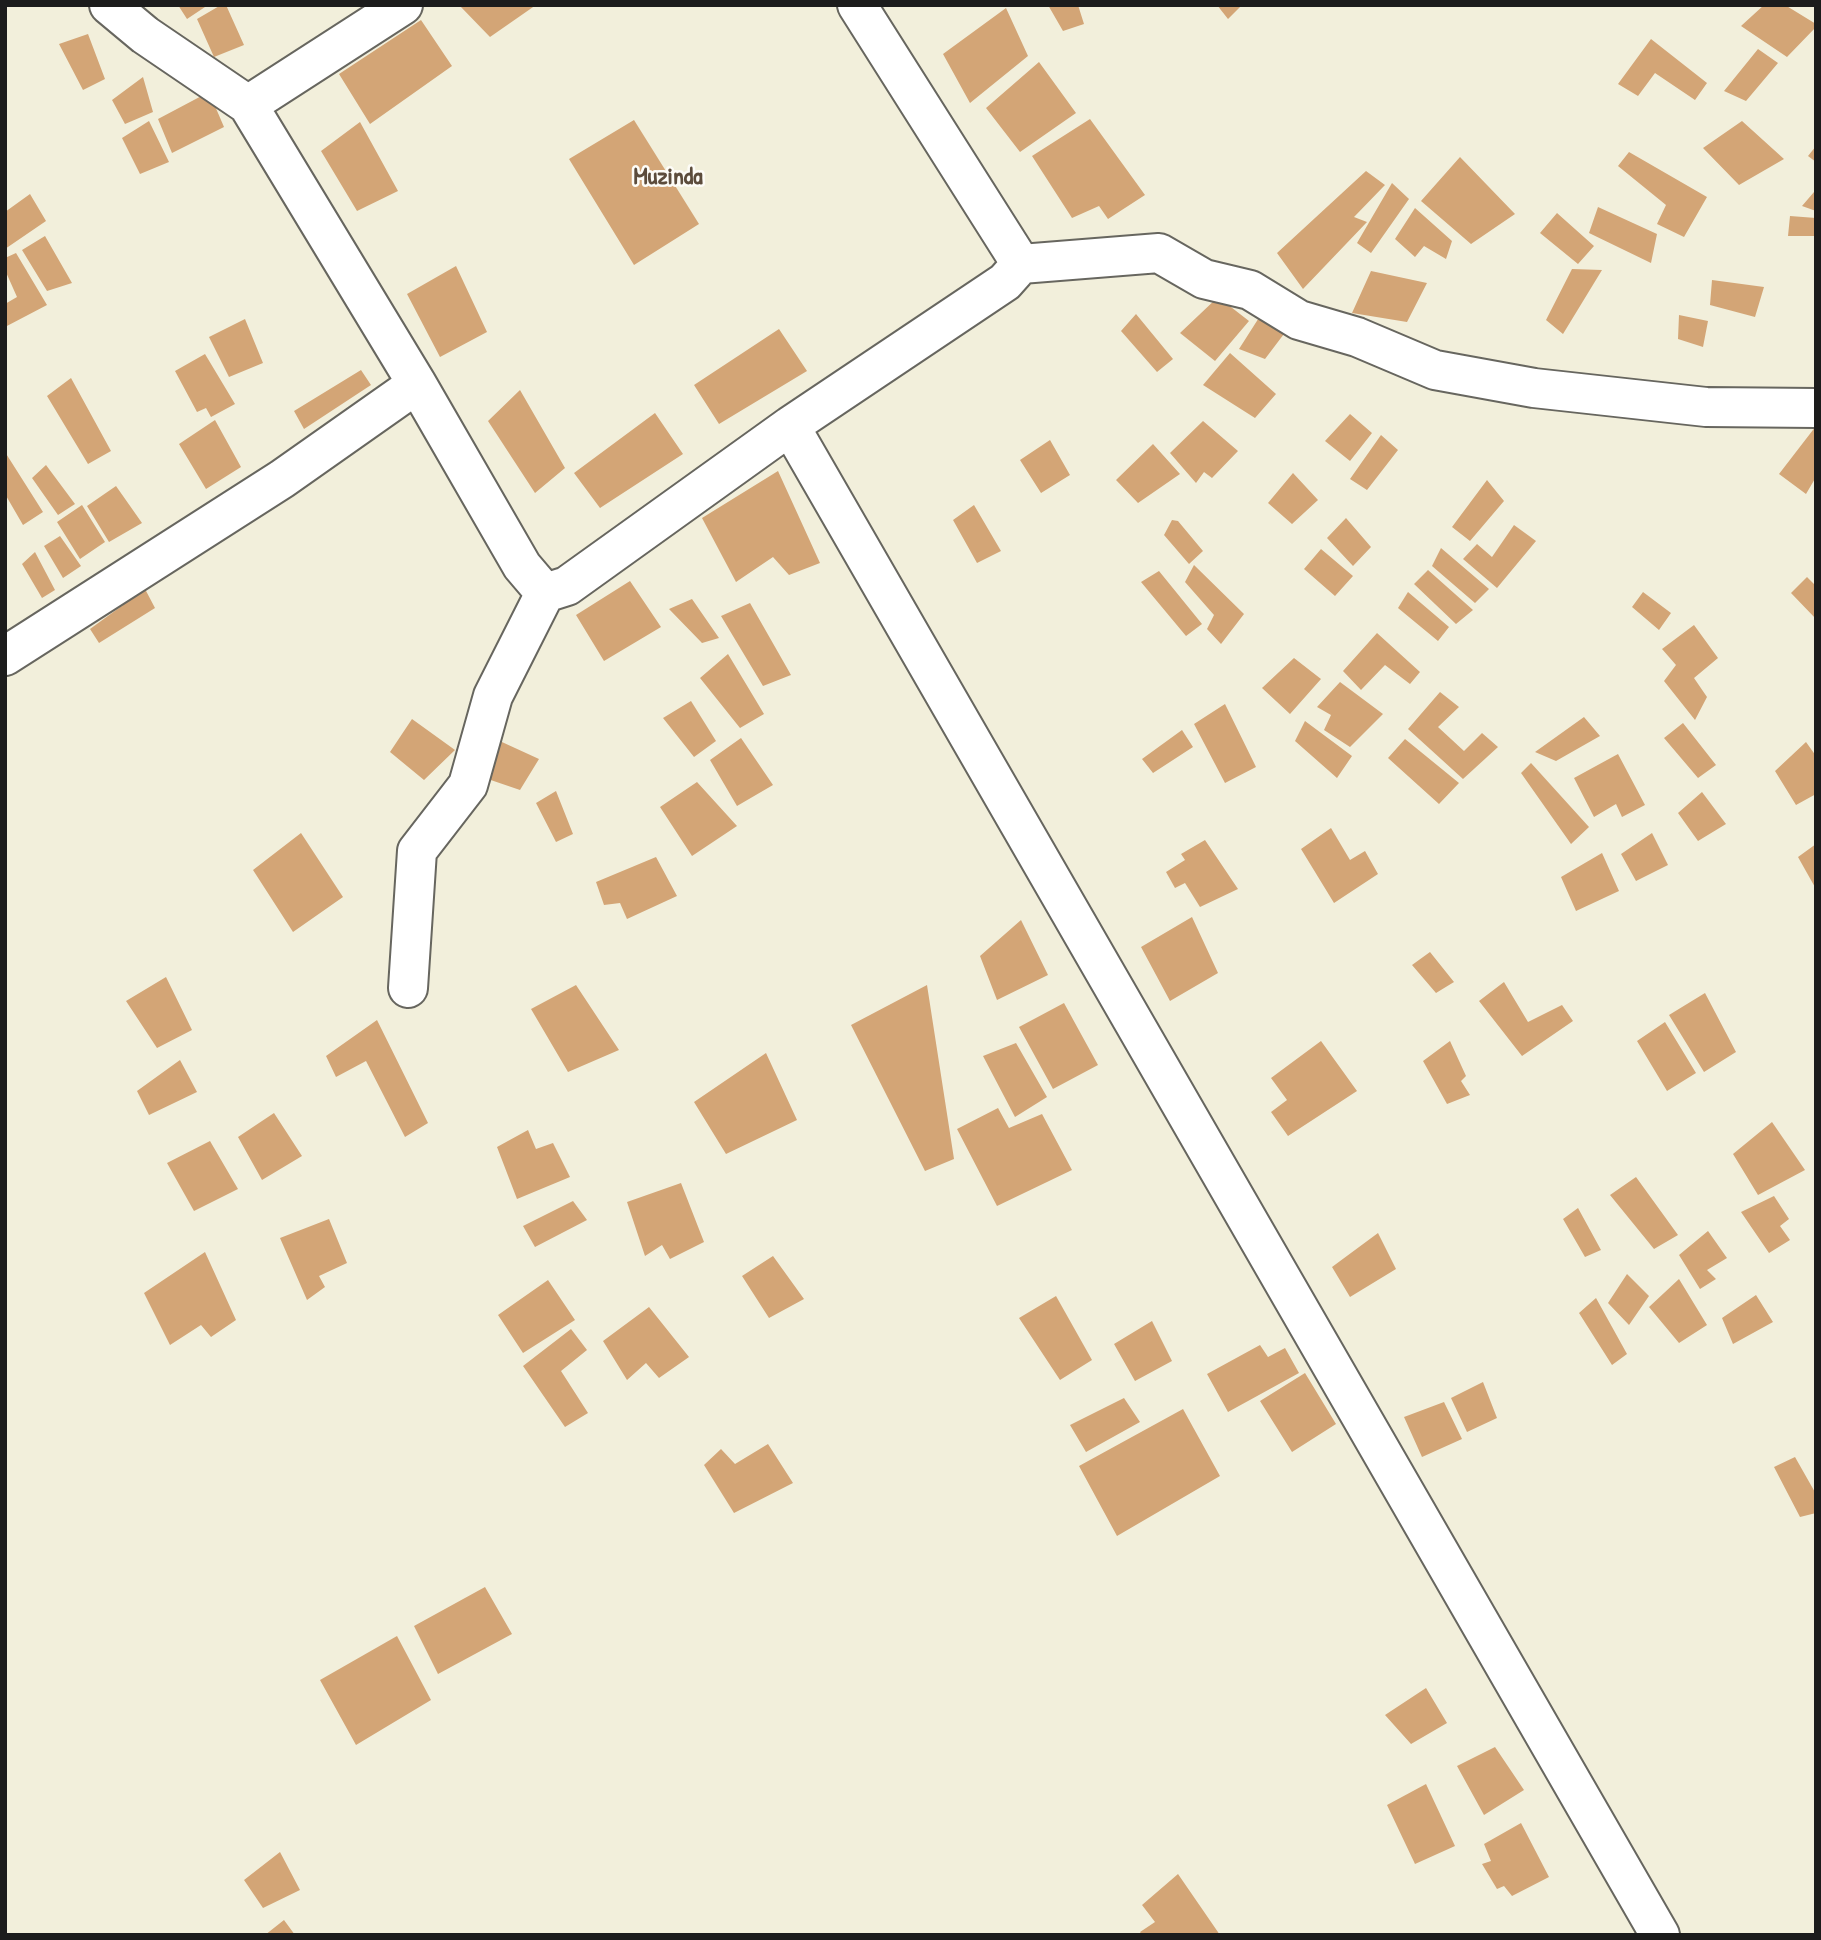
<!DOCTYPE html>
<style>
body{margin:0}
#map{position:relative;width:1821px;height:1940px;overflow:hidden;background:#f2efdb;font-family:"Patrick Hand",sans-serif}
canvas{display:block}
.frame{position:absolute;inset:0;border:7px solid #1c1c1c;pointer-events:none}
</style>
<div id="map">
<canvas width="1821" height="1940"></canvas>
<div class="frame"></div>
</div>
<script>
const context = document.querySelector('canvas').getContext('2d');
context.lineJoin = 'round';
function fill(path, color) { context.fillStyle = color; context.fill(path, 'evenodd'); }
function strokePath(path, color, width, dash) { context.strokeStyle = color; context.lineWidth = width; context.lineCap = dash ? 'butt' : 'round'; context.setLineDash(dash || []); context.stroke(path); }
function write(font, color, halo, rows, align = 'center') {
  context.font = font + ' "Patrick Hand",sans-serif'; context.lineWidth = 5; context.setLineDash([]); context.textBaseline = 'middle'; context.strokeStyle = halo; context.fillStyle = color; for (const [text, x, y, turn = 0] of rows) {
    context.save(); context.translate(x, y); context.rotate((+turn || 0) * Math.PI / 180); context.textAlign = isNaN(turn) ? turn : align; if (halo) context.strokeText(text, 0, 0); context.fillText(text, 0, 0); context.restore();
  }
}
const building = new Path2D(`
 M178,5h30l-21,14z
 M221,5h5l18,40 -30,12 -17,-38z
 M459,5h77l-46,32z
 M1048,5h30l6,19 -21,7z
 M1217,5h25l-14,14z
 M1764,5h21l31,19v3l-29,30 -46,-31z
 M1006,8l22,48 -58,47 -27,-49z
 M421,20l31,46 -82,58 -31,-50z
 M88,34l17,45 -22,11 -24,-46z
 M1651,39l56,44 -12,17 -40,-27 -17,23 -20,-12z
 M1758,49l20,14 -32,38 -22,-10z
 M1039,62l37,51 -56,39 -34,-44z
 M143,77l10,35 -28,12 -13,-24z
 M209,92l15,35 -52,26 -14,-34z
 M1090,119l55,76 -37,24 -9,-13 -27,12 -40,-62z
 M634,120l65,104 -65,41 -65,-106z
 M149,121l20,41 -29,12 -18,-36z
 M1742,121l42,38 -45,26 -36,-37z
 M360,122l38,69 -41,20 -36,-60z
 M1816,146v16l-8,-6z
 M1629,152l78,45 -23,40 -27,-13 9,-19 -48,-39z
 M1460,157l55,57 -44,30 -50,-43z
 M1366,171l19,14 -31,32 13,5 -64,67 -26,-36z
 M1392,183l17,16 -38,54 -14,-10z
 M1814,192l2,1v18l-14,-5z
 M30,194l16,27 -41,28v-37z
 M1598,207l59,27 -6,29 -62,-30z
 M1415,208l37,33 -6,18 -22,-13 -9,11 -20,-18z
 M1557,213l37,33 -16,18 -38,-31z
 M1790,216l26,2v18h-28z
 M45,236l27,47 -25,8 -25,-41z
 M16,253l31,52 -42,22v-23l12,-7 -12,-27v-12z
 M456,266l31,66 -47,25 -33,-63z
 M1572,269l30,1 -39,64 -17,-14z
 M1371,271l56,12 -20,39 -55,-9z
 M1712,280l52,7 -9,30 -45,-12z
 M1218,297l31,24 -34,40 -35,-28z
 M1262,313l28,13 -25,33 -26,-10z
 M1136,314l37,45 -16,13 -36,-41z
 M1679,315l29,6 -5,26 -25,-8z
 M245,319l18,44 -34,14 -20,-40z
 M779,329l28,42 -88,53 -25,-39z
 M1230,353l46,41 -21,24 -52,-33z
 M205,354l30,50 -24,13 -5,-9 -9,4 -22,-41z
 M361,370l10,15 -67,44 -10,-18z
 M71,378l40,73 -23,13 -41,-68z
 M520,390l45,78 -30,25 -47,-72z
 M655,413l28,41 -83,54 -26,-35z
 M1350,414l22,19 -22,28 -25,-20z
 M215,420l26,47 -35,22 -27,-45z
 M1203,421l35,30 -26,27 -8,-6 -8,11 -26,-30z
 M1816,426v51l-10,17 -27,-20z
 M1381,435l17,15 -31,40 -17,-11z
 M1050,440l20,35 -29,18 -21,-33z
 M1153,444l27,30 -42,29 -22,-23z
 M5,452l38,60 -20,13 -18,-31z
 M46,465l29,39 -17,11 -26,-37z
 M778,471l42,92 -31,12 -16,-18 -37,25 -34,-64z
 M1293,473l25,27 -26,24 -24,-21z
 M1487,480l17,21 -34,40 -18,-14z
 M116,486l26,37 -33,19 -22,-36z
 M82,505l23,37 -25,17 -23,-37z
 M974,505l27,46 -24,12 -24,-43z
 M1346,518l25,29 -18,19 -26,-28z
 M1172,520l6,1 25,30 -14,13 -25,-29z
 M1514,525l22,16 -39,47 -34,-29 14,-15 15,13z
 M60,536l21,30 -18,12 -19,-32z
 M1441,548l48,41 -14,14 -43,-37z
 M1321,549l32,27 -18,20 -31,-27z
 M35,552l20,38 -13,8 -20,-34z
 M1194,565l50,49 -23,30 -14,-15 7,-14 -29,-33z
 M1428,570l45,40 -17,14 -42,-40z
 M1159,571l43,53 -16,12 -45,-54z
 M1807,577l9,9v33l-25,-26z
 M630,581l31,46 -57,34 -28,-46z
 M145,589l10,19 -56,35 -9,-14z
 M1408,592l41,35 -11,14 -40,-33z
 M1643,592l28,21 -12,17 -27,-23z
 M692,599l27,39 -17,5 -33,-34z
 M750,603l41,72 -28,11 -42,-70z
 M1694,625l24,33 -24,20 13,19 -12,23 -31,-39 12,-16 -14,-16z
 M1377,633l43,39 -10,12 -25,-19 -24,25 -18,-19z
 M728,654l36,60 -24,14 -40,-50z
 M1294,658l27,21 -31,35 -28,-26z
 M1340,682l43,32 -33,33 -26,-17 7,-15 -14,-8z
 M1440,692l19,15 -21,20 26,24 18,-18 16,14 -35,32 -55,-50z
 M691,701l25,40 -22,16 -31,-39z
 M1225,704l31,63 -31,16 -31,-59z
 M1584,717l16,19 -44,25 -21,-9z
 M412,719l43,31 -31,30 -34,-28z
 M1305,721l47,35 -15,22 -42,-37z
 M1683,723l33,42 -18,13 -34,-40z
 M1182,730l11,17 -40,26 -11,-14z
 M491,737l48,22 -19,31 -41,-14z
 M741,738l32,47 -36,21 -27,-46z
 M1405,739l54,44 -20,21 -51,-46z
 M1806,742l10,14v38l-20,11 -21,-34z
 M1618,754l27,51 -23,12 -6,-13 -22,13 -20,-39z
 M1531,763l58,64 -18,17 -50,-71z
 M697,782l40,44 -45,30 -32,-49z
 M556,791l17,43 -17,8 -20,-39z
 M1702,792l24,32 -28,17 -20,-28z
 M1331,828l19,32 15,-9 13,23 -44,29 -33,-54z
 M301,833l42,64 -50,35 -40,-62z
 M1652,833l16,32 -32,16 -15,-27z
 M1205,840l33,49 -38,18 -15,-24 -10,5 -9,-16 19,-12 -4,-6z
 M1816,844v45l-18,-32z
 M1602,853l17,38 -43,20 -15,-34z
 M656,857l21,39 -50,23 -7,-16 -16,2 -8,-23z
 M1192,917l26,56 -48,28 -29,-54z
 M1021,920l27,55 -51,25 -17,-44z
 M1430,952l24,30 -18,11 -24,-28z
 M166,977l26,53 -35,18 -31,-47z
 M1504,982l24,40 34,-17 11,16 -51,35 -43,-55z
 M576,985l43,65 -51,22 -37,-63z
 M927,985l27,174 -29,12 -74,-146z
 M1705,993l31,59 -32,20 -35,-57z
 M1064,1003l34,62 -45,24 -34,-62z
 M377,1020l51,103 -23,14 -39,-76 -30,16 -10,-21z
 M1665,1022l31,51 -29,18 -30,-50z
 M1321,1041l36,50 -69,45 -17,-24 16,-12 -16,-22z
 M1450,1041l16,35 -5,5 9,14 -23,9 -24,-43z
 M1016,1043l31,54 -32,20 -32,-61z
 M766,1053l31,67 -71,34 -32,-52z
 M180,1060l17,32 -48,23 -12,-24z
 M998,1108l11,20 33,-14 30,56 -75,36 -40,-77z
 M274,1113l28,43 -40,24 -24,-43z
 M1772,1122l33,48 -47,25 -25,-41z
 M528,1130l8,19 17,-6 17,34 -53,22 -20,-52z
 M210,1141l28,48 -44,22 -27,-48z
 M1636,1177l42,58 -24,14 -44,-54z
 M681,1183l23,59 -34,17 -8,-14 -17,11 -18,-54z
 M1774,1196l15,23 -9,7 10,14 -21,13 -28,-41z
 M573,1201l14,19 -52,27 -12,-21z
 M1578,1208l23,42 -16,7 -22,-38z
 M329,1219l18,44 -28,13 6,11 -18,13 -27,-62z
 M1708,1231l19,27 -20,12 9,9 -16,10 -21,-34z
 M1378,1233l18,36 -46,28 -18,-30z
 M205,1252l31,68 -25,17 -10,-12 -31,20 -26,-52z
 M773,1256l31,43 -35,19 -27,-42z
 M1627,1274l22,22 -20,29 -21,-22z
 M1679,1279l28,46 -28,18 -30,-36z
 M548,1280l27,40 -52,33 -25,-38z
 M1756,1295l17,27 -40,22 -11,-26z
 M1056,1296l36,64 -32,20 -41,-62z
 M1596,1298l31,56 -15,11 -33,-52z
 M649,1307l40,50 -30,21 -13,-15 -19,17 -24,-39z
 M1152,1321l20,40 -37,20 -21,-37z
 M571,1329l16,21 -26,21 27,42 -23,14 -42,-61z
 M1260,1345l8,12 17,-9 14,25 -71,39 -21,-38z
 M1305,1373l31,51 -44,28 -32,-51z
 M1483,1382l14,36 -30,14 -16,-34z
 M1124,1398l16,24 -54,30 -16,-27z
 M1444,1402l18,37 -40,18 -18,-40z
 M1183,1409l37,67 -103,60 -38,-70z
 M768,1444l25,39 -59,30 -30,-48 17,-16 14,15z
 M1795,1457l21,37v19l-16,4 -26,-50z
 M485,1587l27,47 -74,40 -24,-48z
 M397,1636l34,64 -75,45 -36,-65z
 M1426,1688l21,35 -36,21 -26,-29z
 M1495,1747l29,43 -40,25 -27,-49z
 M1426,1784l29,62 -40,18 -28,-59z
 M1521,1823l28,54 -37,19 -8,-10 -7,3 -15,-25 9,-3 -7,-17z
 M280,1852l20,38 -37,18 -19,-28z
 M1178,1874l42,61h-78l-2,-3 15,-10 -13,-17z
 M284,1920l11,15h-30z`);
const street = new Path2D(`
 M109,5l36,30 103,70
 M403,5l-155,100 169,279 105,182 23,27 22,-7 223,-160 215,-144 16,-18 -164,-259
 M1021,264l138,-11 45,26 46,11 49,30 58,17 78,33 99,18 172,19 110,1
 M790,426l870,1509
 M5,656l277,-177 135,-95
 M408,988l9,-137 51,-66 25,-89 52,-103`);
const quarterNames = [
 ["Muzinda",668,178]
];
fill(building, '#d3a576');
strokePath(street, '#67665f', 42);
strokePath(street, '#fff', 38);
write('bold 24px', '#5c4c3c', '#fdfcf7', quarterNames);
</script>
